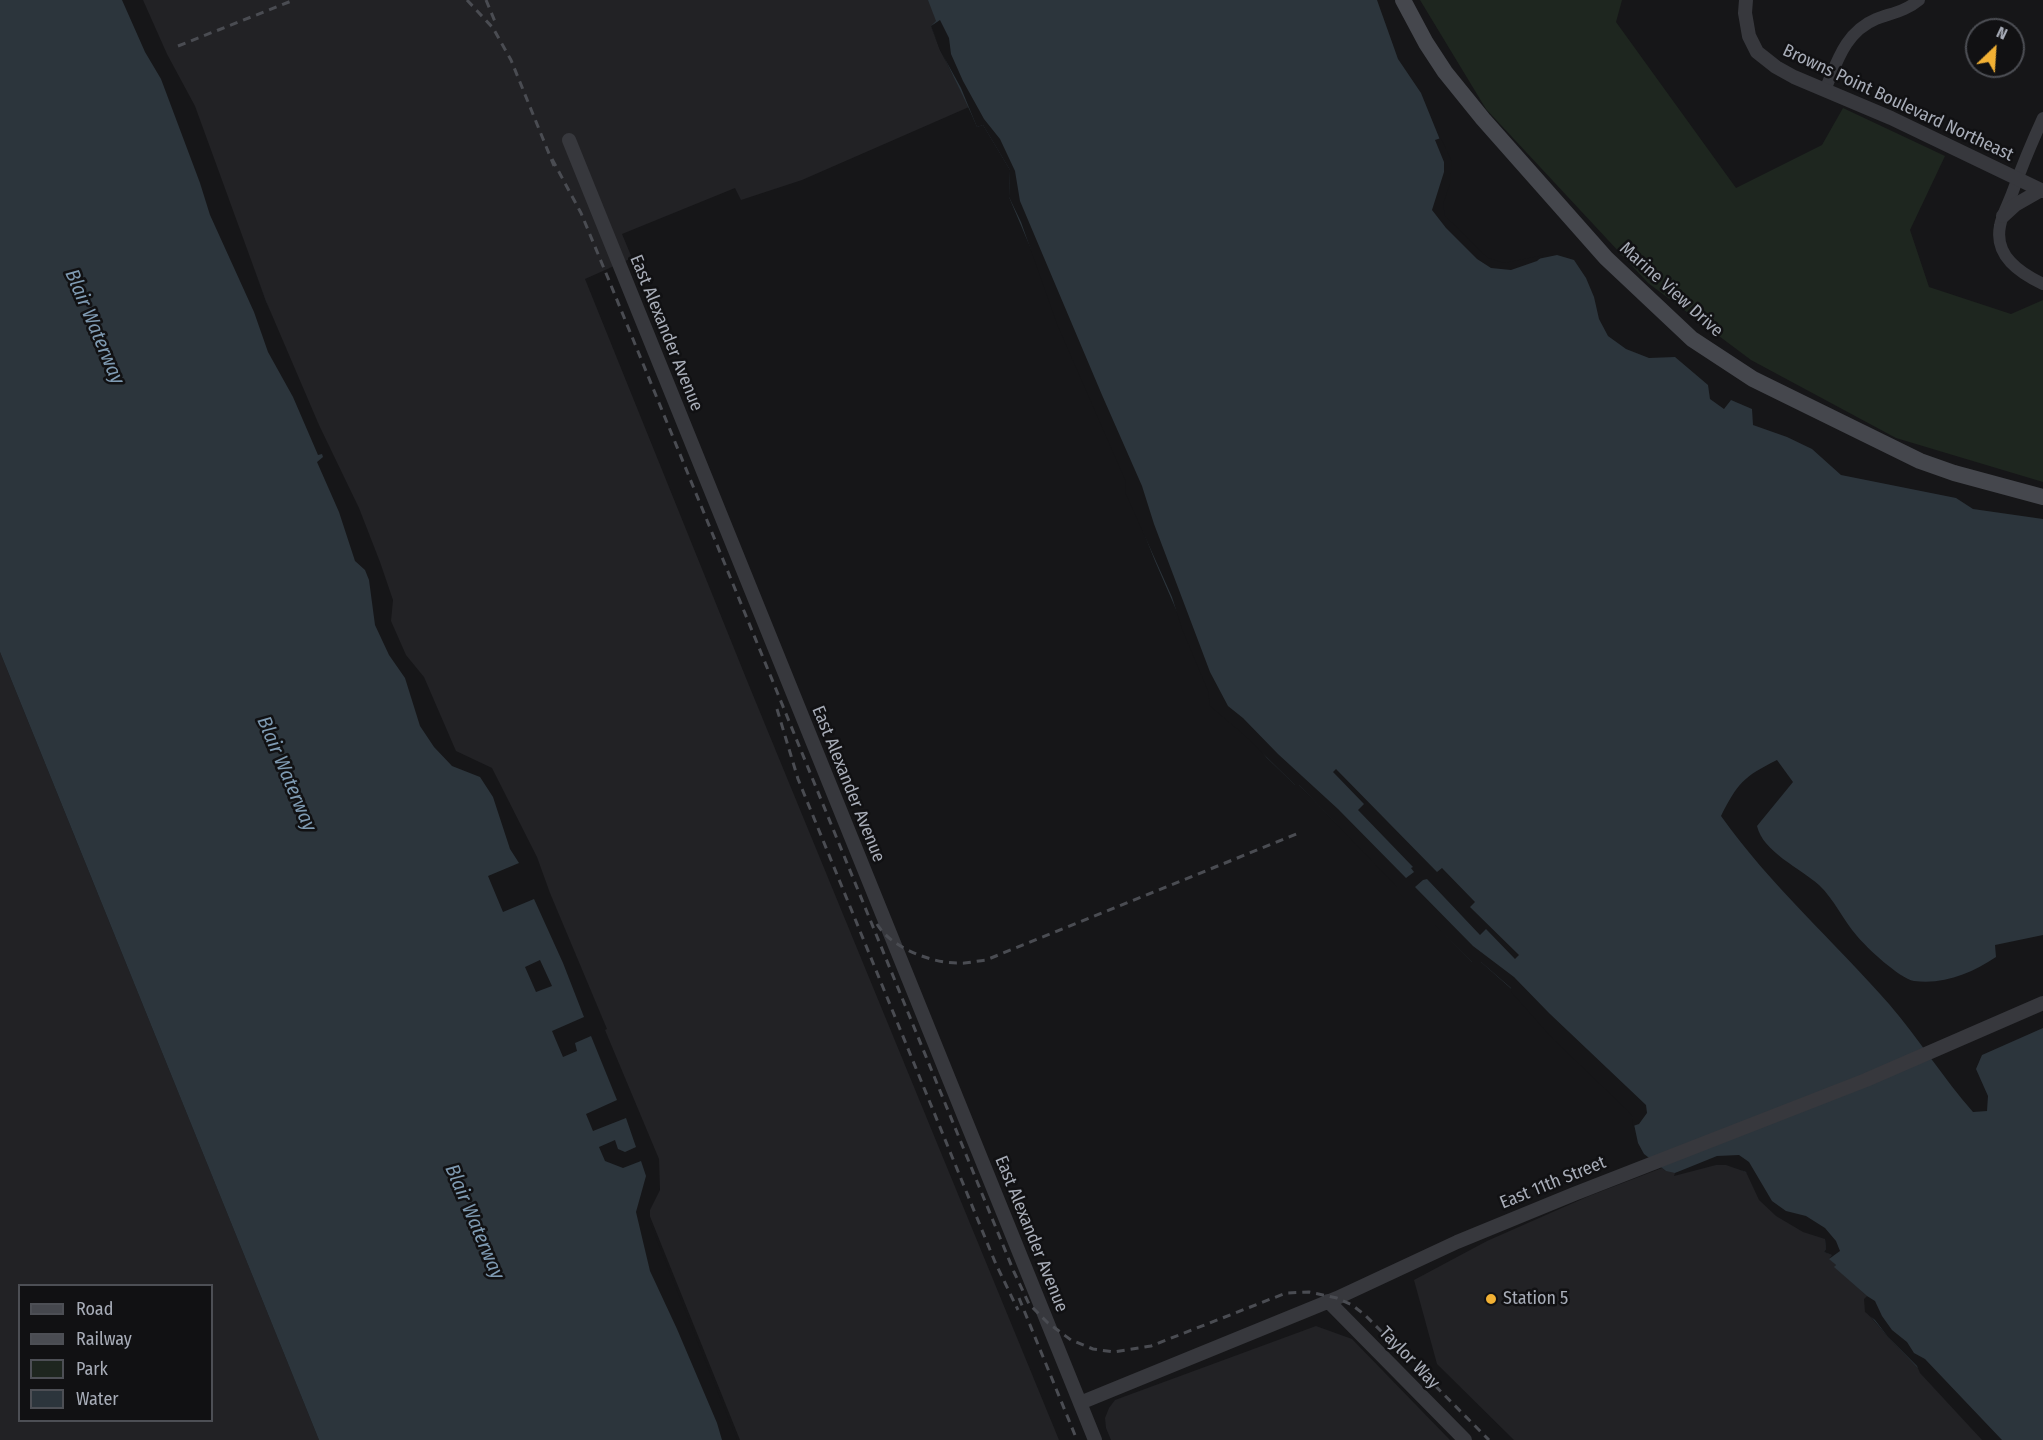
<!DOCTYPE html>
<style>
body{margin:0}
#map{position:relative;width:2043px;height:1440px;overflow:hidden;background:#161618;font-family:"Fira Sans Condensed",sans-serif}
canvas{display:block}
.legend{position:absolute;left:18px;top:1284px;width:195px;height:138px;box-sizing:border-box;background:#111113;border:2px solid #4d4f55;margin:0;padding:8px 10px;list-style:none;font-size:18px;color:#a8adb8}
.legend li{display:flex;align-items:center;gap:12px;height:30px}
.legend b{width:30px;border:2px solid #4d4f55}
.north{position:absolute;left:1965px;top:18px;width:60px;height:60px;box-sizing:border-box;background:#111113;border:2px solid #4d4f55;border-radius:50%;rotate:25deg;font-size:16px;font-weight:700;line-height:24px;text-align:center;color:#a8adb8}
.north::after{content:'';display:block;margin:auto;width:21px;height:27px;background:#f2b134;clip-path:polygon(50% 0,100% 100%,50% 72%,0 100%)}
</style>
<div id="map">
<canvas width="2043" height="1440"></canvas>
<ul class="legend">
<li><b style="height:8px;background:#45474d"></b>Road</li>
<li><b style="height:8px;background:#4a4c52"></b>Railway</li>
<li><b style="height:16px;background:#1e261f"></b>Park</li>
<li><b style="height:16px;background:#2c353c"></b>Water</li>
</ul>
<div class="north">N</div>
</div>
<script>
const context = document.querySelector('canvas').getContext('2d');
context.lineJoin = 'round';
function fill(path, color) { context.fillStyle = color; context.fill(path, 'evenodd'); }
function strokePath(path, color, width, dash) { context.strokeStyle = color; context.lineWidth = width; context.lineCap = dash ? 'butt' : 'round'; context.setLineDash(dash || []); context.stroke(path); }
function write(font, color, halo, rows, align = 'center') {
  context.font = font + ' "Fira Sans Condensed",sans-serif'; context.lineWidth = 5; context.setLineDash([]); context.textBaseline = 'middle'; context.strokeStyle = halo; context.fillStyle = color; for (const [text, x, y, turn = 0] of rows) {
    context.save(); context.translate(x, y); context.rotate((+turn || 0) * Math.PI / 180); context.textAlign = isNaN(turn) ? turn : align; if (halo) context.strokeText(text, 0, 0); context.fillText(text, 0, 0); context.restore();
  }
}
const built = new Path2D(`
 M139,0h818l5,11 -31,15 9,24 29,57 -167,73 -61,20 -6,-12 -113,46 10,24 -47,21 163,404 311,757h-319l-93,-231 -193,-455 -51,-97 -69,-191z
 M0,652l298,736 21,52h-319zM20,1286h192v134h-192z
 M1710,1163h17l22,11 28,39 48,26 7,16 -2,4 6,6 -1,2 32,29 1,18 20,23 99,103h-473l-77,-76 -23,-84 73,-39 102,-45 73,-28 4,3z
 M1316,1326l36,13 98,101h-339l-5,-12 -1,-10 4,-10 6,-8z`);
const green = new Path2D(`
 M1420,0h202l-6,22 120,166 86,-43 21,-37 102,48 -35,74 19,57 82,27 32,-14v182l-147,-44 -145,-78 -103,-77 -162,-174z`);
const water = new Path2D(`
 M0,0h139l53,107 196,514 66,133 35,14 167,392 -9,49v15l87,216h-415l-319,-788z
 M928,0h449l21,59 23,34 28,69 -9,42 2,13 44,44 18,5 53,-11 17,5 12,18 8,19 5,22 9,17 18,13 23,9 26,-1 33,28 2,14 14,10 7,-9 21,9 1,16 34,12 25,12 29,26 115,23 17,11 70,10v416l-48,10 1,12c-24,16 -52,28 -82,24 -15,-3 -47,-33 -57,-45 -14,-16 -23,-37 -38,-51 -19,-17 -56,-33 -62,-59l36,-44 -16,-22c-34,17 -39,23 -56,56 49,69 113,125 168,188 30,35 54,74 84,108l14,-1 1,-15 -12,-27 6,-14 61,-27v412h-56l-99,-103 -20,-24 -1,-17 -33,-29 2,-2 -7,-6 3,-4 -8,-3 2,-3 -1,-10 -48,-26 -28,-39 -22,-11h-17l-35,10 -9,-2 -22,-17 -6,-11 -7,-33 -115,-117 -35,-31h-9l-173,-177h-4l-28,-27 -56,-68 -56,-129 -19,-48 -7,-32 -120,-284 1,-27 -27,-45 -6,2c-14,-34 -33,-66 -46,-101l5,-5z`);
const pier = new Path2D(`
 M122,0h21l24,54 28,52 71,195 53,124 40,83 21,54 13,38 -2,21 15,34 18,22 32,74 36,17 45,89 13,36 57,136 -2,1 54,129 1,31 -10,20v13l87,217h-15l-5,-17 -40,-94 -27,-58 -14,-59 10,-36 -5,-15 -18,7 -18,-7 -6,-14 16,-7 3,9 7,3 11,-5 -10,-29 -33,13 -7,-17 31,-14 -26,-64 -16,7 2,8 -14,6 -11,-26 32,-14 -21,-54 -29,-64 -31,13 -15,-36 31,-13 -9,-14 -17,-52 -13,-20 -28,-11 -18,-19 -14,-21 -15,-48 -16,-23 -14,-30 -6,-45 -4,-10 -10,-9 -16,-49 -22,-50 6,-5 -1,-3 -4,1 -25,-58 -25,-45 -14,-40 -44,-97 -10,-32 -39,-104 -16,-27z
 M940,20l9,18 2,16 12,27 21,38 16,20 15,32 5,30 82,194 40,91 12,38 56,148 18,34 15,12 35,36 60,55 68,69 8,-6 -3,-4 2,-1 -55,-57 6,-6 -31,-32 3,-3 101,103 5,-4 33,34 -5,5 49,48 -4,4 -29,-30 -6,6 -53,-56 -4,1 -8,7 58,59 41,31 35,36 97,92 1,8 -8,11 -6,2 -1,-10 -4,-5 -75,-72 -41,-46 -1,-5 -30,-26h-9l-66,-66 -2,2 -9,-9 2,-2 -98,-102h-4l-52,-51 -33,-28 -2,-15 -26,-62 -10,-32 -47,-105 1,-10 -69,-158 -36,-102 -12,-25 1,-27 -27,-45 -6,2 -16,-39 -21,-38 -9,-24z
 M1441,138l11,24 -2,22 -7,20 2,12 43,42 16,5 40,-8 -7,6 -26,9 -20,-2 -14,-9 -31,-31 -14,-18 12,-38v-10l-9,-22z
 M540,960l12,26 -16,6 -11,-25z
 M1739,1155l10,7 23,39 14,10 20,5 19,12 11,13 4,10 -11,8 3,-4 -8,-3 2,-3 -1,-10 -22,-7 -27,-16 -17,-16 -13,-28 -20,-7h-10l-42,11 1,-3 42,-17z
 M1867,1296l8,5 7,15 10,14 15,12 7,11 11,6 77,81h-20l-62,-67 -3,-7 -29,-29 -13,-17 -10,-8 -1,-13z`);
const minor = new Path2D(`
 M1825,90c12,-28 20,-58 51,-71 16,-6 30,-8 43,-19
 M2043,118c-11,24 -21,48 -30,73 -4,12 -11,23 -13,35 -6,30 20,47 43,58`);
const tertiary = new Path2D(`
 M1746,0l-1,13 4,23 8,16 19,15 18,10 97,41 152,73
 M569,140l526,1300
 M2003,216l12,-11 26,-15
 M1328,1301l137,139
 M1080,1403l257,-105 120,-56 117,-48 292,-114 177,-77`);
const secondary = new Path2D(`
 M1403,0l23,43 19,29 38,47 123,139 86,81 61,40 167,82 34,12 89,24`);
const rail = new Path2D(`
 M467,0l26,28 18,32 43,106
 M486,0l10,24
 M178,46l116,-46
 M552,159l29,54 27,65 406,994 15,32 19,19 23,17 22,9 21,3 37,-6 135,-53 23,-1 28,6 15,7 13,10 124,125
 M777,709l21,70 197,483 23,48
 M877,924c13,23 54,39 80,39 9,1 19,-2 29,-3l313,-127
 M1019,1298l58,142`);
const markers = [
 [1491,1299,6,"#f2b134"]
];
const streetNames = [
 ["Browns Point Boulevard Northeast",1898,103,25],
 ["Marine View Drive",1671,290,42],
 ["East Alexander Avenue",666,333,68],
 ["East Alexander Avenue",848,784,68],
 ["East 11th Street",1553,1183,-22],
 ["East Alexander Avenue",1031,1234,68],
 ["Taylor Way",1409,1358,46]
];
const poiNames = [
 ["Station 5",1503,1299]
];
const waterNames = [
 ["Blair Waterway",94,327,67],
 ["Blair Waterway",286,774,67],
 ["Blair Waterway",474,1222,67]
];
fill(built, '#222225');
fill(green, '#1e261f');
fill(water, '#2c353c');
fill(pier, '#161618');
strokePath(minor, '#37383d', 12);
strokePath(tertiary, '#37383d', 14);
strokePath(secondary, '#45474d', 16);
strokePath(rail, '#4a4c52', 3, [8, 6]);
for (const [x, y, r, color] of markers) { const dot = new Path2D(); dot.arc(x, y, r, 0, 2 * Math.PI); context.fillStyle = color; context.fill(dot); strokePath(dot, '#111113', 2); }
write('18px', '#a8adb8', '#111113', streetNames);
write('18px', '#a8adb8', '#111113', poiNames, 'left');
write('italic 20px', '#7f9bb3', '#111113', waterNames);
</script>
